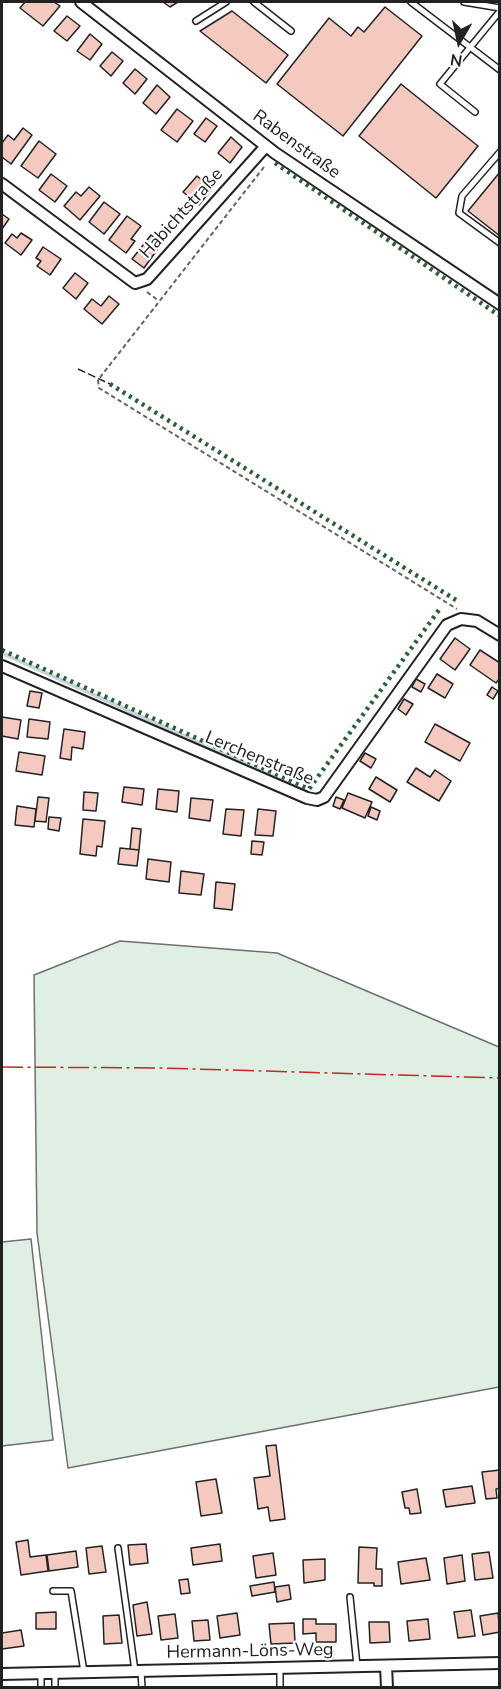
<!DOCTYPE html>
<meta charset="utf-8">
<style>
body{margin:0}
#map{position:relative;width:501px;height:1689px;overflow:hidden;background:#fff;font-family:"Nunito Sans",sans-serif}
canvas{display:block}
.frame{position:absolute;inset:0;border:3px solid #222;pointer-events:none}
.north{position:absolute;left:429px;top:12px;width:60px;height:60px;-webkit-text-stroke:4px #fff;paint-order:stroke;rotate:189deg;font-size:16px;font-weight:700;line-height:24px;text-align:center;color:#222}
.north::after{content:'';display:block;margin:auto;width:21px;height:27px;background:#222;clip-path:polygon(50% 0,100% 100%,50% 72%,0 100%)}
</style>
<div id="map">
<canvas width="501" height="1689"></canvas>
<div class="frame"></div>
<div class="north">N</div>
</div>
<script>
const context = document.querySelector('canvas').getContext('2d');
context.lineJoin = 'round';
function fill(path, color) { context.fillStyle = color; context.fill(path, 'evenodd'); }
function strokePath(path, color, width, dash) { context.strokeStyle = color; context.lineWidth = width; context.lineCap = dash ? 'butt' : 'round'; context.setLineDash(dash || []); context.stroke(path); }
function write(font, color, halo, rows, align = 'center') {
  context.font = font + ' "Nunito Sans",sans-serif'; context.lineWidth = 4.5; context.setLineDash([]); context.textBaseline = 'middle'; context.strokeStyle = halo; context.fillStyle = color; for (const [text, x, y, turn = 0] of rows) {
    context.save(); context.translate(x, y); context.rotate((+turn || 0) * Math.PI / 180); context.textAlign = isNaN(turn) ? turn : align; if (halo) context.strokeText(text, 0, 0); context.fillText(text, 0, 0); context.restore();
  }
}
const green = new Path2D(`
 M120,941l157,12 222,94v340l-431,81 -31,-235 -3,-258z
 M31,1239l22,201 -51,6v-204z`);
const stream = new Path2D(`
 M2,653l305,139`);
const building = new Path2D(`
 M25,2h29l6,4 -17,20 -23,-18z
 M163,2h15l-8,5z
 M385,7l37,29 -79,100 -66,-52 52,-66 22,18 7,-9 6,5z
 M232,11l56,44 -22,28 -66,-52z
 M67,16l13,10 -13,15 -13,-10z
 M90,34l12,10 -12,16 -13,-9z
 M112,52l11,9 -12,15 -11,-10z
 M135,69l12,10 -12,15 -12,-11z
 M401,84l77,62 -42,52 -77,-62z
 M157,85l13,12 -14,17 -13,-11z
 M177,109l16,12 -16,21 -16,-12z
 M206,118l11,8 -12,16 -11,-8z
 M23,128l9,7 -21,29 -9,-7v-14l6,-8 6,5z
 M231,137l11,10 -12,16 -12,-10z
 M39,141l17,13 -18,24 -17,-12z
 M500,172v64l-32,-25z
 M51,174l16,12 -12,16 -16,-12z
 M197,176l15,13 -13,16 -16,-13z
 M89,187l11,9 -20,24 -16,-14 12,-14 5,4z
 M104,202l16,12 -16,20 -15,-12z
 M2,214l7,5 -7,10z
 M127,216l14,10 -10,13 4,2 -9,12 -17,-13z
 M21,233l11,7 -11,15 -16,-12 7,-9 5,4z
 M151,235l11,8 -18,25 -12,-9z
 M43,247l18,12 -11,16 -13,-9 4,-5 -5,-3z
 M75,273l13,10 -12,16 -13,-11z
 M109,296l10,8 -17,20 -18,-15 8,-10 9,7z
 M455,638l15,11 -15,21 -15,-11z
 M480,650l20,13v15l-4,5 -26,-18z
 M437,674l16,10 -8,14 -17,-10z
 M416,679l9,5 -4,8 -9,-5z
 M492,687l6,4 -5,8 -6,-4z
 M30,691l12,2 -3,15 -12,-2z
 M404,699l9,5 -7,11 -8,-6z
 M2,717l19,3 -3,19 -16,-3z
 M29,719l21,3 -2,17 -21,-2z
 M435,724l35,19 -10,18 -35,-19z
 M64,729l21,3 -2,17 -11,-2 -1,13 -11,-2z
 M19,752l26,4 -3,19 -26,-4z
 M365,753l11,6 -5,9 -11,-7z
 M416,768l14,9 5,-7 16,11 -12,20 -32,-19z
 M376,777l21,13 -7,12 -21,-13z
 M124,787l20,2 -2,16 -20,-3z
 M158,789l21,2 -2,21 -21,-3z
 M84,792l14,1 -2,18 -13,-1z
 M348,793l24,9 -7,16 -23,-10z
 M38,797l11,1 -3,24 -11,-1z
 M336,797l8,3 -4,9 -7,-3z
 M191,798l22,2 -3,21 -21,-3z
 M17,806l19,3 -2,18 -19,-2z
 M371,807l9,4 -3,9 -9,-4z
 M226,809l18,1 -3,26 -18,-2z
 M258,809l18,2 -3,25 -18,-1z
 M49,817l12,1 -2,13 -11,-2z
 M83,819l22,2 -3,26 -5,-1 -1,10 -16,-2z
 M132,828l9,1 -2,21 -9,-1z
 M252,841l12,1 -2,13 -11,-1z
 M120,848l19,2 -2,16 -19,-2z
 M148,859l23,3 -2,20 -23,-3z
 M181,871l23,3 -3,21 -22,-2z
 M216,882l19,2 -3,26 -18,-2z
 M276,1445l9,74 -15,2 -2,-14 -10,2 -4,-31 16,-2 -4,-30z
 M500,1470v18l-4,1 1,9 -11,1 -4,-27z
 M216,1479l6,34 -21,3 -5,-34z
 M472,1486l3,17 -29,4 -3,-17z
 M417,1489l4,24 -11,1 -1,-6h-4l-3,-16z
 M28,1540l2,17 16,-2 2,16 -27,4 -5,-33z
 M146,1544l2,19 -18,2 -2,-20z
 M220,1544l2,17 -29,4 -2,-17z
 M102,1546l4,26 -17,2 -3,-26z
 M359,1547l18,1 -1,21h6v17h-8v-3h-16z
 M76,1551l2,16 -29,4 -2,-16z
 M489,1552l4,26 -18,2 -3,-26z
 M273,1553l3,22 -20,3 -3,-22z
 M462,1555l3,26 -18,3 -3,-26z
 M426,1558l4,22 -29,4 -3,-22z
 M325,1559v21l-21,3 -1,-23z
 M188,1579l2,14 -9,1 -2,-14z
 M274,1582l1,10 -23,4 -2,-10z
 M289,1585l2,14 -14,3 -2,-15z
 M147,1602l5,32 -15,2 -4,-31z
 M471,1610l4,26 -17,2 -4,-26z
 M56,1612v17h-20v-16z
 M237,1613l3,22 -20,3 -3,-22z
 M498,1613l2,19 -17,3 -3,-19z
 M175,1614l3,24 -17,2 -3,-24z
 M119,1615l3,28 -18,1 -1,-28z
 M303,1619h13v5h20v18h-20v-9l-13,1z
 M428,1619l2,20 -21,2 -2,-20z
 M208,1620l2,20 -16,1 -2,-20z
 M369,1622h20l1,20 -20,1z
 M294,1623l1,20 -24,1 -2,-20z
 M21,1630l3,16 -22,3v-16z`);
const path = new Path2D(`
 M264,167l-166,213 1,8 358,221
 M147,292l12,9`);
const lane = new Path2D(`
 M254,2l37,29
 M411,2l89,68
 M464,2l36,6
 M196,21l30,-19
 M475,112l-35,-28 60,-73
 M500,152l-38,44 -3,17 41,30
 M118,1548l17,123
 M53,1591h18l13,81
 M350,1597l7,69
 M280,1668v20
 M141,1671l1,17
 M55,1673v15
 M41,1688v-15`);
const street = new Path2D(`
 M81,2l194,151 225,151
 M2,184l133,99 12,-4 119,-133
 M2,666l305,132 10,2 7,-3 123,-172 14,-6 16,2 23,14
 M386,1666l1,22
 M2,1674l498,-11`);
const hedge = new Path2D(`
 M275,163l225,153
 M110,384l346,216
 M2,650l307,139 130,-179`);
const fence = new Path2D(`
 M78,369l32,15`);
const power = new Path2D(`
 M2,1067l159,1 339,10`);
const streetNames = [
 ["Rabenstraße",296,145,36],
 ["Habichtstraße",182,214,-48],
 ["Lerchenstraße",259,759,22],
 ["Hermann-Löns-Weg",250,1652,-1]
];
fill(green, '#e0efe3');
strokePath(green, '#6f6f6f', 1.5);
strokePath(stream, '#c7d3dd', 4);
fill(building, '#f3c9c0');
strokePath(building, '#222', 1.5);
strokePath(lane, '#222', 8);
strokePath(street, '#222', 14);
strokePath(path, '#646464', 2, [4.5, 3]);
strokePath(lane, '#fff', 5);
strokePath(street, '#fff', 10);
strokePath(hedge, '#2f5e38', 4.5, [3, 4.5]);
strokePath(fence, '#222', 1.5, [8, 3]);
strokePath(power, '#c62828', 1.5, [21, 4.5, 3, 4.5]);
write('18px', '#222', '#fff', streetNames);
</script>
